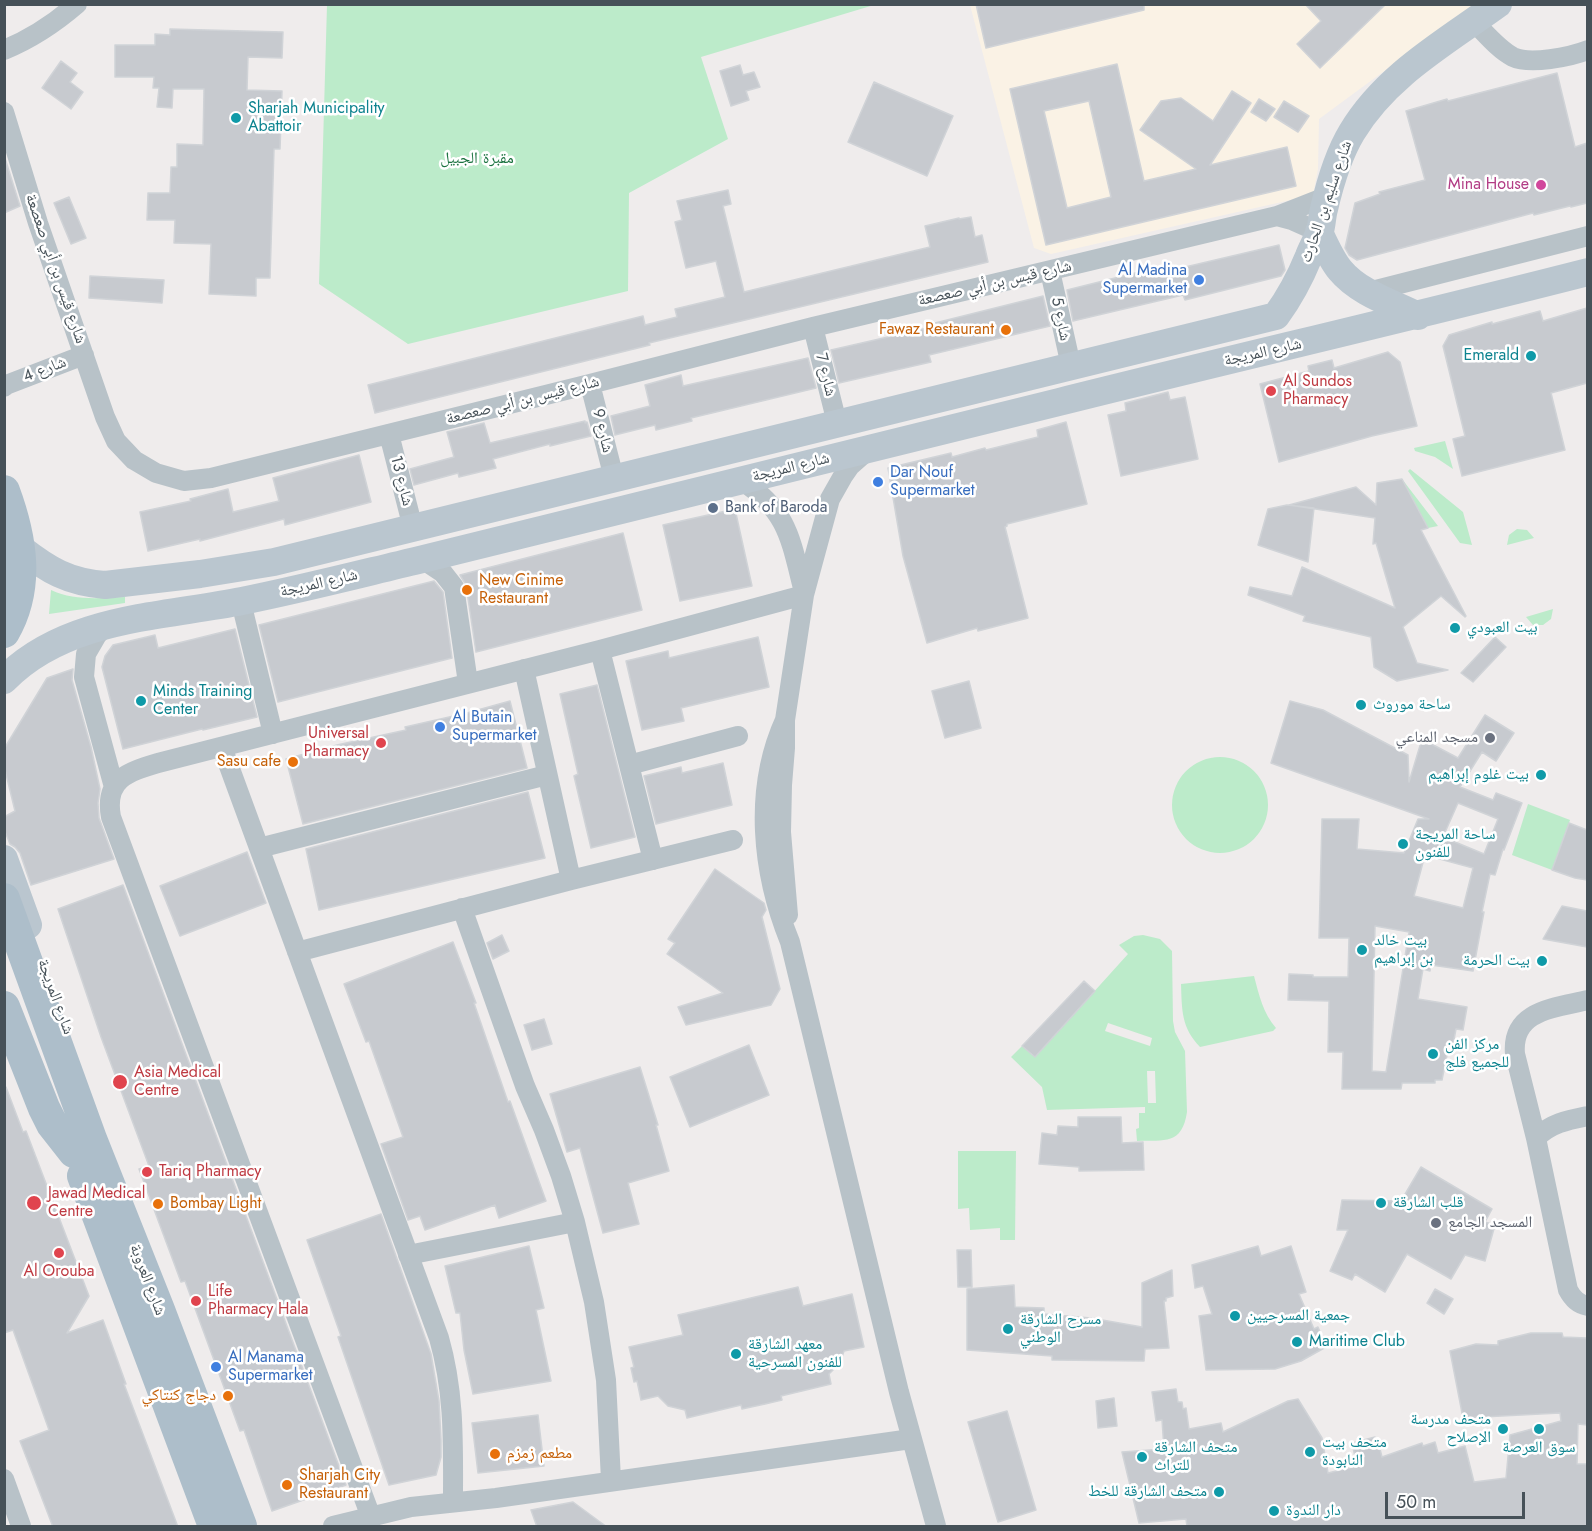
<!DOCTYPE html>
<meta charset="utf-8">
<style>
body{margin:0}
#map{position:relative;width:1592px;height:1531px;overflow:hidden;background:#efecec;font-family:Jost,sans-serif}
canvas{display:block}
.frame{position:absolute;inset:0;border:6px solid #465158;pointer-events:none}
.scale{position:absolute;left:1385px;top:1492px;width:140px;height:27px;box-sizing:border-box;border:3px solid #465158;border-top:0;padding-left:8px;font-size:18px;line-height:21px;white-space:nowrap;color:#465158;-webkit-text-stroke:4px #fff;paint-order:stroke}
</style>
<div id="map">
<canvas width="1592" height="1531"></canvas>
<div class="frame"></div>
<div class="scale">50 m</div>
</div>
<script>
const context = document.querySelector('canvas').getContext('2d');
context.lineJoin = 'round';
function fill(path, color) { context.fillStyle = color; context.fill(path, 'evenodd'); }
function strokePath(path, color, width, dash) { context.strokeStyle = color; context.lineWidth = width; context.lineCap = dash ? 'butt' : 'round'; context.setLineDash(dash || []); context.stroke(path); }
function write(font, color, halo, rows, align = 'center') {
  context.font = font + ' Jost,"Noto Naskh Arabic",sans-serif'; context.lineWidth = 5; context.setLineDash([]); context.textBaseline = 'middle'; context.strokeStyle = halo; context.fillStyle = color; for (const [text, x, y, turn = 0] of rows) {
    context.save(); context.translate(x, y); context.rotate((+turn || 0) * Math.PI / 180); context.textAlign = isNaN(turn) ? turn : align; if (halo) context.strokeText(text, 0, 0); context.fillText(text, 0, 0); context.restore();
  }
}
const commercial = new Path2D(`
 M970,5h504l-155,114 -1,50 -5,26 -262,59 -17,-6z`);
const green = new Path2D(`
 M327,5v-1l547,1 -173,52 27,82 -99,54 -1,98 -220,53 -89,-60z
 M1445,441l8,28 -18,-12 -20,-6 -1,-3z
 M1410,469l53,43 9,33 -12,-2 -52,-72z
 M1402,479l36,47 -10,2z
 M1517,529l10,1 7,8 -27,7 2,-10z
 M51,590c23,11 49,8 74,7v6l-76,11z
 M1553,609l-2,10 -8,6h-10l-7,-8z
 M1172 805a48 48 0 1 1 96 0a48 48 0 1 1-96 0Z
 M1528,804l42,16 -18,50 -40,-15z
 M1143,935l17,4 12,12 1,70 2,11 10,19 2,61c-5,33 -22,28 -50,29l-1,-12 3,-1v-15h6v-6l-98,3 -5,-23 -31,-30 11,-11 13,11 93,-103 -9,-9 15,-9zM1108,1023l44,15 -2,8 -45,-15zM1147,1071h8l1,32h-8z
 M1254,976c5,19 9,37 22,52l-3,3 -73,16c-19,-20 -18,-37 -19,-63z
 M958,1151h58l-1,89h-15v-12l-30,2 -1,-22 -11,1z`);
const building = new Path2D(`
 M976,4h168v6l-158,38z
 M1305,4h81l-66,64 -23,-24 24,-23z
 M170,29l113,3 -1,26 -34,-1 -1,33 35,1 -2,58h-6l-4,129h-14v18l-47,-2 2,-50 -37,-1 1,-23h-28l1,-27h22l1,-26h6v-23l26,1 1,-56h-31l-1,19 -15,-1 2,-19h-6l1,-11h-39v-32h40v-11l15,1z
 M61,61l16,12 -7,9 13,10 -12,17 -29,-21z
 M1117,64l27,117 52,-12 -56,-39 21,-29 20,-3 32,23 19,-30 19,12 -41,62 77,-18 9,39 -250,59 -36,-156zM1089,101l22,96 -44,11 -23,-97z
 M740,65l3,10 11,-3 6,15 -14,4 3,9 -18,6 -11,-35z
 M1557,73l18,74 12,-4v60l-16,4 -1,-1 -36,9 -1,-2 -176,47 -8,-5 -4,-7 10,-45 25,-9 -1,-2 46,-12 -19,-69 41,-12 1,2z
 M874,82l79,34 -26,60 -79,-34z
 M1259,99l16,10 -9,12 -15,-9z
 M1284,101l25,15 -11,16 -24,-15z
 M4,155l16,51 -16,7z
 M728,190l3,14 -8,2 21,86 186,-45 -5,-21 34,-8v1l12,-2 4,20 7,-2 6,27 -339,81 1,2 -275,68 -7,-28 275,-69 2,9 32,-8 -2,-8 50,-12 -9,-36 -30,7 -11,-46 7,-2 -5,-19z
 M69,197l17,41 -15,6 -17,-41z
 M1279,245l6,25 -4,6 -96,24 -2,-5 -110,26 -6,-31 96,-24 1,6z
 M90,276l74,4 -2,23 -73,-5z
 M1043,296l7,30 -121,29 2,7 -92,21 -8,-33 105,-24 -1,-3z
 M1587,308v75l-36,10 14,57 -103,26 -9,-37 12,-3 -22,-90 6,-11 43,-13v2l48,-13 3,10z
 M1388,352l12,10 17,64 -45,10 -93,26 -19,-78 49,-13 -1,-5 24,-6 2,8z
 M808,358l8,30 -125,30 1,3 -36,9 -1,-5 -40,10 -4,-19 39,-10 -5,-21 36,-10 2,11z
 M1168,392l2,8 15,-3 13,62 -77,17 -13,-61 18,-4 -1,-8z
 M585,421v2l2,-1 4,14 -41,10v-2l-57,15 3,9 -37,9 -1,-4 -44,12 -4,-16 44,-12 -7,-25 37,-9 6,20z
 M1066,422l21,82 -80,20v2l-2,1 23,91 -50,13 -1,-3 -50,15 -24,-87 -15,-88 63,-15 1,4 33,-9 1,2 52,-13 -1,-7z
 M359,455l12,47 -86,23 -1,-6 -84,22v-2l-52,12 -8,-39 51,-11 -1,-2 38,-10 5,23 46,-11 -6,-23z
 M1402,479l26,49 -7,2 45,86 -1,1 -24,-21 -38,31 14,36 31,7 -51,11 -23,-14 -3,-30 -68,-16 2,-5 -57,-21 2,-8 42,9 10,-29 93,41 -19,-65 -3,1 2,-26 -86,-13 67,-18 20,18 1,-22z
 M1287,505l27,3 -6,54 -50,-17 10,-36z
 M735,509l17,77 -72,15 -17,-76z
 M623,533l19,77 -166,42 -10,-67 -6,-10z
 M434,581l9,11 9,66 -174,44 -19,-77z
 M235,629l22,88 -54,13 -1,-1 -79,20 -21,-82 3,-11 8,-11 42,-10 3,13z
 M758,637l11,50 -88,21 3,13 -42,9 -16,-69 42,-10 1,7z
 M1495,637l11,10 -33,35 -12,-9z
 M73,669l-1,11 19,67 9,42 -2,14 1,15 15,41 -83,26 -11,-32 -5,-6 -5,-3 -6,-15v-12l11,-6 -11,-45v-17l43,-71z
 M969,681l12,47 -36,10 -13,-47z
 M597,685l38,152 -44,11 -17,-72 4,-2 -18,-80z
 M510,701l17,67 -224,56 -17,-65 51,-14 69,-15 -1,-3 62,-14z
 M1290,701l33,9 85,45 1,27 13,-43 36,19 27,-43 29,18 -18,28 -14,-9 -22,35 33,13 3,-7 26,10 -18,47 -1,-1 -8,26 -5,-1 -8,38h2l-11,59 -42,-6 -1,6 -7,-2 -5,30 49,8 -4,23 -7,-1 -3,16h-4l-7,35h-7v3h-33l-1,6h-59l1,-37h-15l1,-51 -41,-1 1,-26 24,1v2h35l1,-39h-30l3,-119h37l-2,30 47,4 14,-34h11l-158,-56zM1458,803l40,16 -14,35 -41,-17zM1425,855l48,13 -10,40 -49,-12zM1375,926l34,6 -23,140 -14,-1z
 M723,763l9,42 -76,19 -12,-48 37,-9 1,6z
 M528,792l17,66 -226,52 -13,-61z
 M1569,823l18,7v50l-12,-2 -23,-8z
 M247,852l19,51 -86,33 -20,-50z
 M715,869l49,34 2,7 -4,7 18,72 -9,16 -85,20 -8,-18 45,-14 -56,-39 8,-11 -7,-4z
 M123,885l223,600 -74,26 -28,-81 -4,1 -55,-150 -4,1 -42,-113 10,-3 -48,-129 -43,-128z
 M1562,906l25,5v36l-44,-8z
 M502,935l7,16 -16,8 -6,-16z
 M453,942l23,61h-2l34,99 2,-1 36,100 -47,17 -4,-13 -70,25 -5,-14 -12,4 -27,-76 22,-7 -34,-96 -3,1 -22,-58z
 M1084,981l11,10 -60,66 -13,-11z
 M544,1019l8,25 -20,6 -8,-25z
 M749,1045l20,50 -79,32 -20,-50z
 M640,1067l18,58h-2l13,46 -41,12 11,41 -36,9 -23,-85 -13,4 -17,-58z
 M4,1087h2l17,45 3,-1 63,165 -22,37 36,-13 23,64h-2l54,143h-125l-33,-86 29,-11 -36,-100 -9,3z
 M1078,1117h43l1,26 21,-1 1,28 -65,1v-4l-40,-3 3,-31 15,2 1,-9 20,1z
 M1421,1167l71,42 -7,13 10,3 -10,36 -20,-6 -14,24 -44,-25 -22,38 -30,-18 -3,6 -22,-9 18,-41h-11l5,-30 59,1z
 M381,1214l50,140 8,47 2,39v17l-5,18 -47,10 -51,-148 3,-1 -34,-96z
 M529,1246l15,62 -8,2 15,71 -78,13 -9,-44 -4,-37h-4l-11,-47z
 M1258,1246l3,10 30,-10 15,46 -7,2 15,35 4,-2 8,20 -25,14 -26,8 -69,1 -7,-54 13,-2 -9,-28 -8,2 -3,-23z
 M957,1250h14l1,37h-14z
 M1172,1270l1,26 -7,2v3h-2l5,47 -24,1 -1,12 -92,-1v-4l-85,-6v-61l47,-4 1,22 29,1v6l47,4 51,9v-44z
 M798,1287l5,19 49,-12 12,53 -20,4 -4,12 -11,11 2,10 -50,12 1,4 -17,4 -23,5 -1,-4 -54,13 -2,-8 -17,-4 -10,-10 -17,4 -4,-19 -3,1 -3,-14 3,-1 -5,-20 54,-12 -5,-20z
 M1435,1289l18,10 -9,15 -17,-11z
 M1531,1333h31l1,4 24,1v87l-9,-1 -1,40h10v63h-400l-1,-8 -47,4 -17,-71 42,-3 -2,-29 -6,1 -4,-29 24,-3 2,13h4l1,7 3,-1 3,21 32,-6 2,9 65,-31 10,-2 24,39 6,35 29,-7 -5,-23 23,-6 2,9 2,-1 3,12 40,-14 1,3 12,-4 3,11 27,-7 9,36 32,-4 4,-43 51,-14 -1,-8 -97,5 -13,-67 26,-7 22,1v-4z
 M1114,1398l3,28 -19,2 -2,-27z
 M1007,1411l29,99 -38,12 -30,-100z
 M538,1415l6,51 -66,7 -6,-50z
 M573,1502l34,25h-70l-6,-17z`);
const street = new Path2D(`
 M1474,22c11,11 25,28 39,35 17,8 57,0 75,-7
 M4,50c27,-11 51,-27 73,-46
 M4,112l34,111 67,194 11,24 18,19 22,13 28,8 27,-3 379,-94 223,-57 464,-111 51,-20
 M1277,216l15,4 27,12
 M1050,271l21,95
 M1368,292l220,-56
 M813,327l24,96
 M590,384l24,94
 M4,387l2,-2 78,-30
 M389,434l24,94
 M742,481c47,30 49,61 62,111
 M420,560l8,3 15,10 11,14 14,96
 M241,602l32,132
 M105,626l-8,9 -11,19 -2,23 30,110
 M600,650l53,210
 M524,669l47,211
 M785,720c-32,70 -23,153 5,222l109,450 37,134
 M222,747l217,591c16,56 14,107 14,164
 M629,765l109,-29
 M259,848l288,-73
 M462,908l63,178 19,44 17,46 14,46 19,80 12,78 5,100
 M788,915l-7,-83 1,-47 3,-37v-28l19,-125 26,-96 13,-23 7,-10 17,-15
 M297,952l274,-72 162,-40
 M1588,1116c-20,4 -37,7 -52,22l32,152c5,9 10,14 20,16
 M1536,1138l-21,-84c-4,-44 40,-46 73,-54
 M408,1255l167,-33
 M4,1479l17,47
 M371,1517l-260,-700c-7,-38 17,-45 47,-54l442,-113 204,-55
 M333,1526l78,-19 85,-9 415,-59`);
const secondary = new Path2D(`
 M1319,232c6,13 12,27 21,38 19,23 52,33 78,46
 M20,548c28,22 48,34 85,37l95,-11 74,-12 1002,-246c14,-19 24,-38 33,-60 3,-8 8,-16 11,-25 2,-7 2,-15 4,-22 6,-26 14,-54 28,-77 34,-57 94,-90 146,-128
 M4,680c61,-63 158,-63 238,-79 60,-12 118,-27 177,-41 214,-51 427,-105 640,-158 176,-44 353,-85 529,-130
 M4,859l24,66`);
const primary = new Path2D(`
 M4,491c17,46 26,96 0,141
 M4,899l87,240 68,171 82,216
 M4,1007l40,101 8,16 22,28
 M83,1176l131,350`);
const markers = [
 [236,118,6,"#0f9aa8"],
 [1541,185,6,"#d1479c"],
 [1199,280,6,"#3f7fe0"],
 [1006,330,6,"#e8710a"],
 [1531,356,6,"#0f9aa8"],
 [1271,391,6,"#e0444e"],
 [878,482,6,"#3f7fe0"],
 [713,508,6,"#5c6f8a"],
 [467,590,6,"#e8710a"],
 [1455,628,6,"#0f9aa8"],
 [141,701,6,"#0f9aa8"],
 [1361,705,6,"#0f9aa8"],
 [440,727,6,"#3f7fe0"],
 [1490,738,6,"#6b7280"],
 [381,743,6,"#e0444e"],
 [293,762,6,"#e8710a"],
 [1541,775,6,"#0f9aa8"],
 [1403,844,6,"#0f9aa8"],
 [1362,950,6,"#0f9aa8"],
 [1542,961,6,"#0f9aa8"],
 [1433,1054,6,"#0f9aa8"],
 [120,1082,8,"#e0444e"],
 [147,1172,6,"#e0444e"],
 [34,1203,8,"#e0444e"],
 [1381,1203,6,"#0f9aa8"],
 [158,1204,6,"#e8710a"],
 [1436,1223,6,"#6b7280"],
 [59,1253,6,"#e0444e"],
 [196,1301,6,"#e0444e"],
 [1235,1316,6,"#0f9aa8"],
 [1008,1329,6,"#0f9aa8"],
 [1297,1342,6,"#0f9aa8"],
 [736,1354,6,"#0f9aa8"],
 [216,1367,6,"#3f7fe0"],
 [228,1396,6,"#e8710a"],
 [1503,1429,6,"#0f9aa8"],
 [1539,1429,6,"#0f9aa8"],
 [1310,1452,6,"#0f9aa8"],
 [495,1454,6,"#e8710a"],
 [1142,1457,6,"#0f9aa8"],
 [287,1485,6,"#e8710a"],
 [1219,1492,6,"#0f9aa8"],
 [1274,1511,6,"#0f9aa8"]
];
const cultureNames = [
 ["Sharjah Municipality",248,109],
 ["Abattoir",248,127],
 ["Emerald",1519,356,"right"],
 ["بيت العبودي",1467,628],
 ["Minds Training",153,692],
 ["Center",153,710],
 ["ساحة موروث",1373,705],
 ["بيت غلوم إبراهيم",1529,775,"right"],
 ["ساحة المريجة",1415,835],
 ["للفنون",1415,853],
 ["بيت خالد",1374,941],
 ["بن إبراهيم",1374,959],
 ["بيت الحرمة",1530,961,"right"],
 ["مركز الفن",1445,1045],
 ["للجميع فلج",1445,1063],
 ["قلب الشارقة",1393,1203],
 ["جمعية المسرحيين",1247,1316],
 ["مسرح الشارقة",1020,1320],
 ["الوطني",1020,1338],
 ["Maritime Club",1309,1342],
 ["معهد الشارقة",748,1345],
 ["للفنون المسرحية",748,1363],
 ["متحف مدرسة",1491,1420,"right"],
 ["الإصلاح",1491,1438,"right"],
 ["متحف بيت",1322,1443],
 ["النابودة",1322,1461],
 ["متحف الشارقة",1154,1448],
 ["للتراث",1154,1466],
 ["سوق العرصة",1539,1448,"center"],
 ["متحف الشارقة للخط",1207,1492,"right"],
 ["دار الندوة",1286,1511]
];
const parkNames = [
 ["مقبرة الجبيل",477,159]
];
const hotelNames = [
 ["Mina House",1529,185]
];
const streetNames = [
 ["شارع سليم بن الحارث",1327,202,-71],
 ["شارع قيس بن أبي صعصعة",55,269,71],
 ["شارع قيس بن أبي صعصعة",995,284,-13],
 ["شارع 5",1060,319,78],
 ["شارع المريجة",1263,353,-13],
 ["شارع 4",45,370,-21],
 ["شارع 7",825,375,76],
 ["شارع قيس بن أبي صعصعة",523,401,-14],
 ["شارع 9",602,431,76],
 ["شارع المريجة",791,468,-14],
 ["شارع 13",401,481,76],
 ["شارع المريجة",319,584,-13],
 ["شارع المريجة",55,997,70],
 ["شارع العروبة",147,1280,69]
];
const shopNames = [
 ["Al Madina",1187,271,"right"],
 ["Supermarket",1187,289,"right"],
 ["Dar Nouf",890,473],
 ["Supermarket",890,491],
 ["Al Butain",452,718],
 ["Supermarket",452,736],
 ["Al Manama",228,1358],
 ["Supermarket",228,1376]
];
const foodNames = [
 ["Fawaz Restaurant",994,330,"right"],
 ["New Cinime",479,581],
 ["Restaurant",479,599],
 ["Sasu cafe",281,762,"right"],
 ["Bombay Light",170,1204],
 ["دجاج كنتاكي",216,1396,"right"],
 ["مطعم زمزم",507,1454],
 ["Sharjah City",299,1476],
 ["Restaurant",299,1494]
];
const healthNames = [
 ["Al Sundos",1283,382],
 ["Pharmacy",1283,400],
 ["Universal",369,734,"right"],
 ["Pharmacy",369,752,"right"],
 ["Asia Medical",134,1073],
 ["Centre",134,1091],
 ["Tariq Pharmacy",159,1172],
 ["Jawad Medical",48,1194],
 ["Centre",48,1212],
 ["Al Orouba",59,1272,"center"],
 ["Life",208,1292],
 ["Pharmacy Hala",208,1310]
];
const serviceNames = [
 ["Bank of Baroda",725,508]
];
const worshipNames = [
 ["مسجد المناعي",1478,738],
 ["المسجد الجامع",1448,1223,"left"]
];
fill(commercial, '#faf2e5');
fill(green, '#bcebca');
fill(building, '#c7cacf');
strokePath(building, '#d0d3d7', 1.5);
strokePath(street, '#b8c2c8', 20);
strokePath(secondary, '#bac6cf', 28);
strokePath(primary, '#adbeca', 32);
for (const [x, y, r, color] of markers) { const dot = new Path2D(); dot.arc(x, y, r, 0, 2 * Math.PI); context.fillStyle = color; context.fill(dot); strokePath(dot, '#fff', 2); }
write('16px', '#0d838f', '#fff', cultureNames, 'left');
write('16px', '#1c7340', '#fff', parkNames);
write('16px', '#b23c85', '#fff', hotelNames, 'right');
write('16px', '#465158', '#fff', streetNames);
write('16px', '#366cbe', '#fff', shopNames, 'left');
write('16px', '#c56008', '#fff', foodNames, 'left');
write('16px', '#be3a42', '#fff', healthNames, 'left');
write('16px', '#4e5e75', '#fff', serviceNames, 'left');
write('16px', '#5b616d', '#fff', worshipNames, 'right');
</script>
